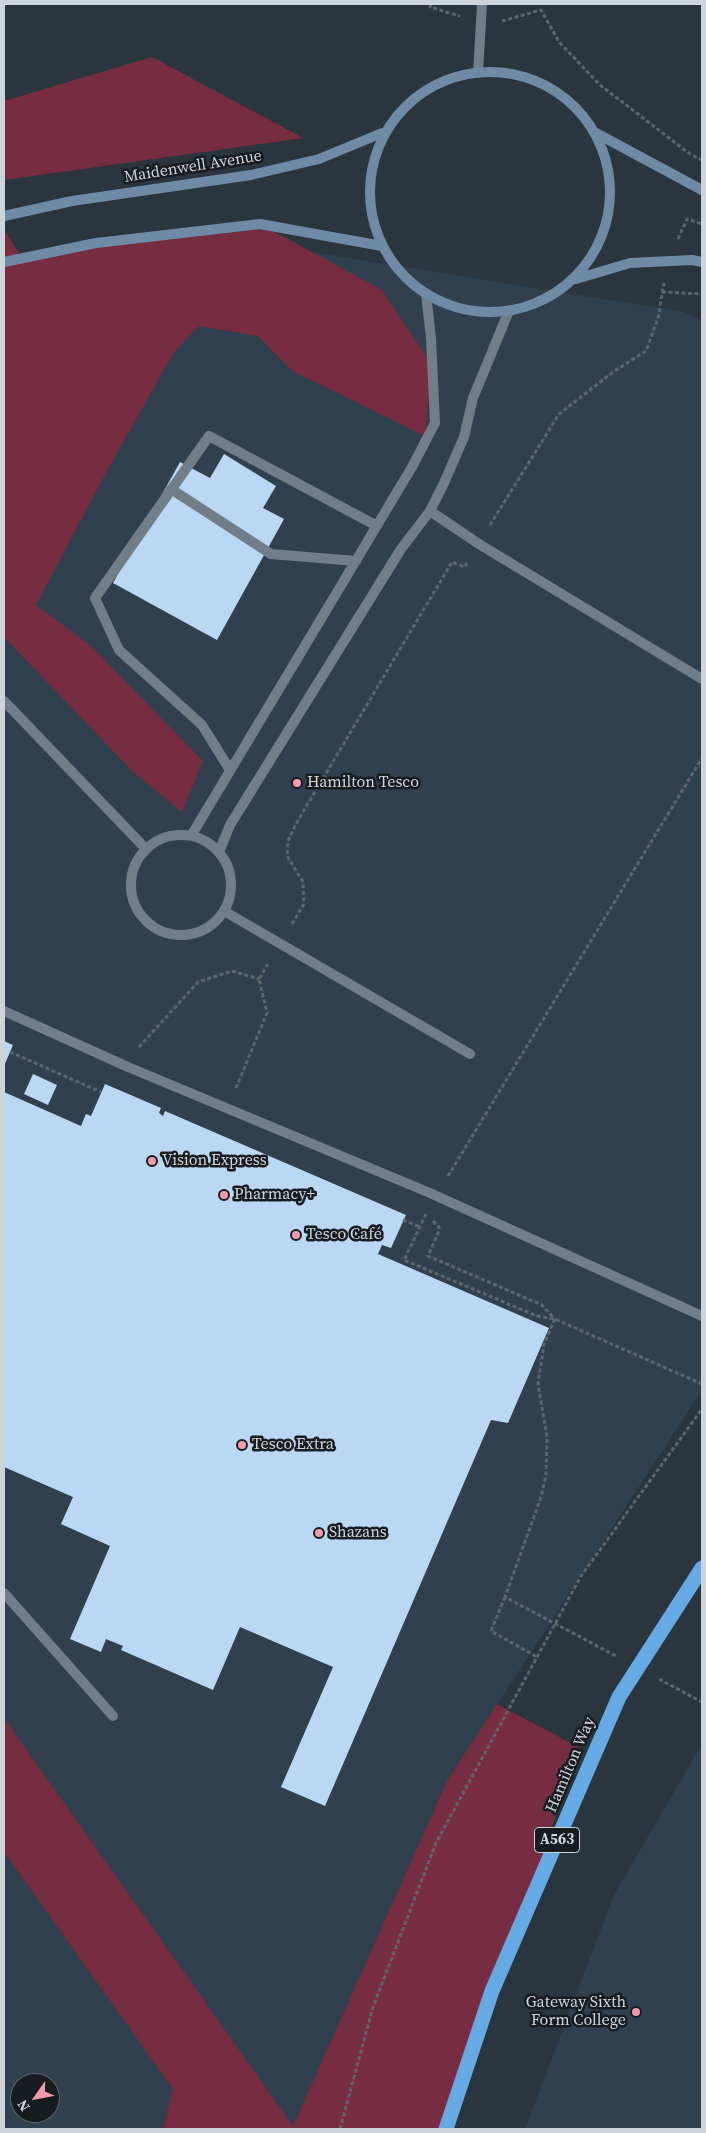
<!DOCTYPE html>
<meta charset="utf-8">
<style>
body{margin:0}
#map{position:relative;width:706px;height:2133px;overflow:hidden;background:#2a353e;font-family:"Source Serif 4",serif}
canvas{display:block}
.frame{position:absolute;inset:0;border:5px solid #cdd4da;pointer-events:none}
.north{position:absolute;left:10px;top:2073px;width:50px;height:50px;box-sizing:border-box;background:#171c20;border:1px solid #60666a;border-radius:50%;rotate:237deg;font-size:14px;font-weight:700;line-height:20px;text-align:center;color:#cdd4da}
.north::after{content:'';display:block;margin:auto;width:18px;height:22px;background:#f29aac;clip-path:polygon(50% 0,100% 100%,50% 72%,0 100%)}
</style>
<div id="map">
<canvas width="706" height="2133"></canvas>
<div class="frame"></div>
<div class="north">N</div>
</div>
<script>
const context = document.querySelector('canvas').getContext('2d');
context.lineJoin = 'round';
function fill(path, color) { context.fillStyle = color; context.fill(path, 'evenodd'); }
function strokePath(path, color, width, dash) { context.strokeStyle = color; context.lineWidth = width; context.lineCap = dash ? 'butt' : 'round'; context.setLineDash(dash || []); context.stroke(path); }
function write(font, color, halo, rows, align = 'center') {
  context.font = font + ' "Source Serif 4",serif'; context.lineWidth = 5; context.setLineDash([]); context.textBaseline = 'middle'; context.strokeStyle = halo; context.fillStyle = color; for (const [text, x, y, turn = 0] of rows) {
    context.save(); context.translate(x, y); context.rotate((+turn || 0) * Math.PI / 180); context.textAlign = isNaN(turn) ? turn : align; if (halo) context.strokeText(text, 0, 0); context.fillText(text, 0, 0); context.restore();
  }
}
const built = new Path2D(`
 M224,238l460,74 18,9v1069l-255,391 -154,346 -289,-409v-1385z
 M702,1744v385h-177l89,-234z
 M4,1852l170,237 -11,40h-159zM20,2083h30v30h-30z`);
const green = new Path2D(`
 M152,57l151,81 -299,42v-79z
 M260,224l122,66 49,73 -6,73 -133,-65 -34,-35 -59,-10 -25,26 -71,126 -67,127 54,40 113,116 -21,51 -49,-40 -129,-135v-408l18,29z
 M497,1704l81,43 -125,382h-290l10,-40 -169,-237v-134l289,408 154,-345z`);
const building = new Path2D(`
 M224,454l52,32 -13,22 21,11 -67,121 -104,-57 67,-121 30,16z
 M4,1041l9,4 -9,21z
 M33,1074l24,11 -9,20 -24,-11z
 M105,1084l56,24 -2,5 4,3 2,-5 241,104 -15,33 -9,-3 -4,9 171,74 -41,95 -17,-3 -166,386 -44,-19 52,-120 -93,-40 -27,63 -92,-40 2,-4 -17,-7 -5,13 -31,-13 40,-93 -49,-22 12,-27 -69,-30v-375l77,34 5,-12 5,2z`);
const path = new Path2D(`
 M431,4l-1,3 30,9
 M502,21l39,-11 18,32 41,43 90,69 12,6
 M678,239l9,-20 15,5
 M662,292l40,2
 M490,525l69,-111 54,-42 33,-21 12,-33 6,-35
 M292,924l12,-20 -1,-22 -16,-26 1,-15 9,-19 155,-260 13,5 2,-5
 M139,1047l59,-65 34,-11 27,8
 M10,1052l91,40
 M236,1088l31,-75 -8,-34 9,-15
 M448,1176l254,-418
 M426,1214l-22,46 133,56 18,3 147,65
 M403,1220l17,7
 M433,1221l6,6v4l-11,25 114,49 12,13
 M555,1319l-11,25 -6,40 9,53 -1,38 -5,22 -36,100 111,59
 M505,1597l-14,34 46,26
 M659,1679l43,23
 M340,2129l33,-122 63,-164 145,-267 121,-167`);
const lane = new Path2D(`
 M171,489l100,65 85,7
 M430,511l49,33 223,135
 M4,701l142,148
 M230,770l-28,-45 -83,-75 -24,-52 114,-162 168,90
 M131 885a50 50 0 1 1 100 0a50 50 0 1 1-100 0Z
 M191,836l221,-369 23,-44 -4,-85 -5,-44
 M219,852l11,-27 171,-276 29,-38 14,-28 20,-46 9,-39 35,-85
 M224,911l246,143
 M4,1011l124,56 302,126 272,123
 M4,1593l109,123`);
const street = new Path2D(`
 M478,73l4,-69`);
const secondary = new Path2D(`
 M370 192a120 120 0 1 1 240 0a120 120 0 1 1-240 0Z
 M596,133l106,57
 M4,216l68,-15 179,-26 68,-16 63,-26
 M4,262l92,-19 164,-19 122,22
 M576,279l54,-16 62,-3 10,2`);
const highway = new Path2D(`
 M446,2129l46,-138 127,-294 83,-129`);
const markers = [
 [297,783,5,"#f29aac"],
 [152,1161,5,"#f29aac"],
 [224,1195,5,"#f29aac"],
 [296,1235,5,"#f29aac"],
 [242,1445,5,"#f29aac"],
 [319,1533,5,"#f29aac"],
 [636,2012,5,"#f29aac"]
];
const shields = [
 [557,1840,45]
];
const shieldNames = [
 ["A563",557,1840]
];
const streetNames = [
 ["Maidenwell Avenue",193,167,-9],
 ["Hamilton Way",571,1765,-67]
];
const poiNames = [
 ["Hamilton Tesco",307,783],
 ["Vision Express",162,1161],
 ["Pharmacy+",234,1195],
 ["Tesco Café",306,1235],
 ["Tesco Extra",252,1445],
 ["Shazans",329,1533],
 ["Gateway Sixth",626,2003,"right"],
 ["Form College",626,2021,"right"]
];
fill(built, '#30404e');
fill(green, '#772d41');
fill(building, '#bad8f3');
strokePath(path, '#5d666e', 3, [4, 2.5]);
strokePath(lane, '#717d88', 10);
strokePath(street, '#717d88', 10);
strokePath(secondary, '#6e8aa4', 10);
strokePath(highway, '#66aae5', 15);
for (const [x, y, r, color] of markers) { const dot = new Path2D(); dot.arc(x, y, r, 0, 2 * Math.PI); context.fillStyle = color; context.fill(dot); strokePath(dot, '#171c20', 2); }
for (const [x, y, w] of shields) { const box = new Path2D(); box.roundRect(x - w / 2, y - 12.5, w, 25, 4); context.fillStyle = '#171c20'; context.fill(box); strokePath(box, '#cdd4da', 1); }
write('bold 15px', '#cdd4da', null, shieldNames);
write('16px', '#cdd4da', '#171c20', streetNames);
write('16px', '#cdd4da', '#171c20', poiNames, 'left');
</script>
